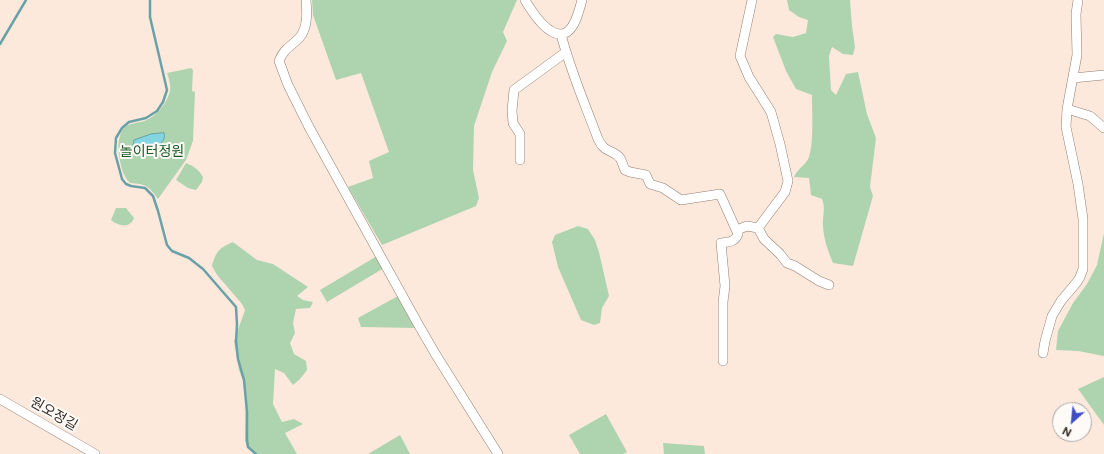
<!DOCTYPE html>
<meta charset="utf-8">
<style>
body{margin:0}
#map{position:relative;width:1104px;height:454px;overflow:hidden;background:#fde9dc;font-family:"Public Sans",sans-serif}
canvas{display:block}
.north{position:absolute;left:1052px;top:402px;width:40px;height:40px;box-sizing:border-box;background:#fefaf7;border:1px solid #aca6a3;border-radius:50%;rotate:207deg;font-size:11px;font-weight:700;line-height:16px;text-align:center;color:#302924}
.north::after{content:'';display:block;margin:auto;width:14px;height:18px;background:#3f4ec2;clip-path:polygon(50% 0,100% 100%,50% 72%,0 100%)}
</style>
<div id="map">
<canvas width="1104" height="454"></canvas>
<div class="north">N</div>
</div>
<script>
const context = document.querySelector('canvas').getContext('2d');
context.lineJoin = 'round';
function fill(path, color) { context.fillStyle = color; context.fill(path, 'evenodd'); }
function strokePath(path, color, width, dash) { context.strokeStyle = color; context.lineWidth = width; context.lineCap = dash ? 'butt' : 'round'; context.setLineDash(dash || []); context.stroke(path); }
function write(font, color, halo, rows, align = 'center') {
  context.font = font + ' "Public Sans","Noto Sans KR",sans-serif'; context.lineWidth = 4; context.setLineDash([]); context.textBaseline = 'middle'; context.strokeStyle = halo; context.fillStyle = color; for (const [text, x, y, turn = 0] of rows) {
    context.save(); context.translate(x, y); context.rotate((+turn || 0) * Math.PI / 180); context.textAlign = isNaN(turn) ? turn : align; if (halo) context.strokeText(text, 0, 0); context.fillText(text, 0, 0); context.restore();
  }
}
const green = new Path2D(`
 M312,0h205l-14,32 4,9 -15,31 -18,54 -1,44 6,28 -3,8 -94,39 -34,-58 25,-9 -4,-17 20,-9 -28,-79 -25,7 -23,-65z
 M787,0h63l2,26 3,21 -2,8 -10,-1 -11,-7 -3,9 2,34 5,5 10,-21 12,-2 9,42 9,24 -6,49 3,9 -20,70 -20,-3c-5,-12 -9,-23 -10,-36 -1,-10 3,-18 -1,-28l-11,-4 -2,-17 -15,-1c3,-8 12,-12 15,-20 5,-15 3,-45 3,-62l-16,-6 -10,-18 -13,-34 3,-3 17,3 13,-4 2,-13 -9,-3 -10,-7z
 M191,68l2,2 -1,21 3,1 -2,49 -7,19 -28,39c-9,-13 -12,-15 -28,-16 -8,-8 -9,-17 -11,-28 -1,-9 -1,-20 5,-27 5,-5 14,-5 20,-7 12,-4 23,-18 26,-30 1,-5 -1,-13 -3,-18z
 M186,163c8,3 13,7 17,14l-1,5 -6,8 -8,-2 -12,-8z
 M116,208h10l8,10c-4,11 -16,8 -23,2z
 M578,226l10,3 7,11 4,12 10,44 -7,12 -2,15 -6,2 -13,-5 -23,-53 -6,-25 3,-7z
 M1104,233v123l-26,-5 -22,-1 2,-19 15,-28 14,-19 10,-19z
 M233,242l24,18 16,4 35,23 -11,9 6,4 10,2 -3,6 -14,1 -3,14 2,10 -5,10 4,11 12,7 1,9 -7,9 -7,6 -9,-12 -9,-4 -2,35 9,18 12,-3 9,5 -18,9 12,21h-43l-7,-7 -2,-6 1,-52 -7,-19 -5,-29 11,-31 -3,-6 -25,-29 -5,-9c4,-15 7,-18 21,-24z
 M377,256l7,12 -57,34 -7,-12z
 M398,296l19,32 -56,-1 -3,-9z
 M1104,377v48l-26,-36z
 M606,414l21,38 -4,2h-43l-11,-19z
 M400,435l10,19h-42z
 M663,443l41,3 1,8h-41z`);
const water = new Path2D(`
 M164,133c2,6 -2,9 -6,13h-9l-13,6c-4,-3 -3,-8 -2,-12l17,-6z`);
const stream = new Path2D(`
 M150,0v17l17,73 -4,12 -6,9 -11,7 -17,4 -7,6 -6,10 -1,15 7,26 4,5 5,2 14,2 8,8 5,15 9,34 5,6 17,7 14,11 33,38 1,18 -1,16 2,18 6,21 3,32v28l1,7 8,7
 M0,44l26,-44`);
const minor = new Path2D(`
 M306,0c1,12 2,27 -6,37 -8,9 -16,11 -21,24l9,24 21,42 109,197 18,31 62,99
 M525,0c7,12 26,42 42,32 9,-6 12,-22 15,-32
 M752,0l-12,56 9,21 22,35 9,32 8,37 -3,11 -27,36
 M561,34c9,36 24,70 37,105 7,15 15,10 22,19 2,3 3,8 5,12l5,2 16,3 4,9 13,4 18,12 39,-6 18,40c-3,8 -9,8 -17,9l4,43 -2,16v59
 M1073,78l31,-3
 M1067,109l23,7 14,12
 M520,160v-26l-7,-11 -1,-12 2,-21 52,-38
 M737,230l10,-4 11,2 6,11 16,15 7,9 8,3 24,15 10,4
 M1043,353l2,-12 7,-25 9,-15 16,-19 3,-5 3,-8v-50l-5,-35 -12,-57 1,-18 10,-54 -1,-41 2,-14
 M0,399l95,55`);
const parkNames = [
 ["놀이터정원",152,152]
];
const streetNames = [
 ["원오정길",54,414,30]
];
fill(green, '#aed4af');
fill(water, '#82d5e1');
strokePath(water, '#69a1a8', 1);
strokePath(stream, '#69a1a8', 2.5);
strokePath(minor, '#8f7d71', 10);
strokePath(minor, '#fff', 9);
write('14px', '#165b22', '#fefaf7', parkNames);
write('14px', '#302924', '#fefaf7', streetNames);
</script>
